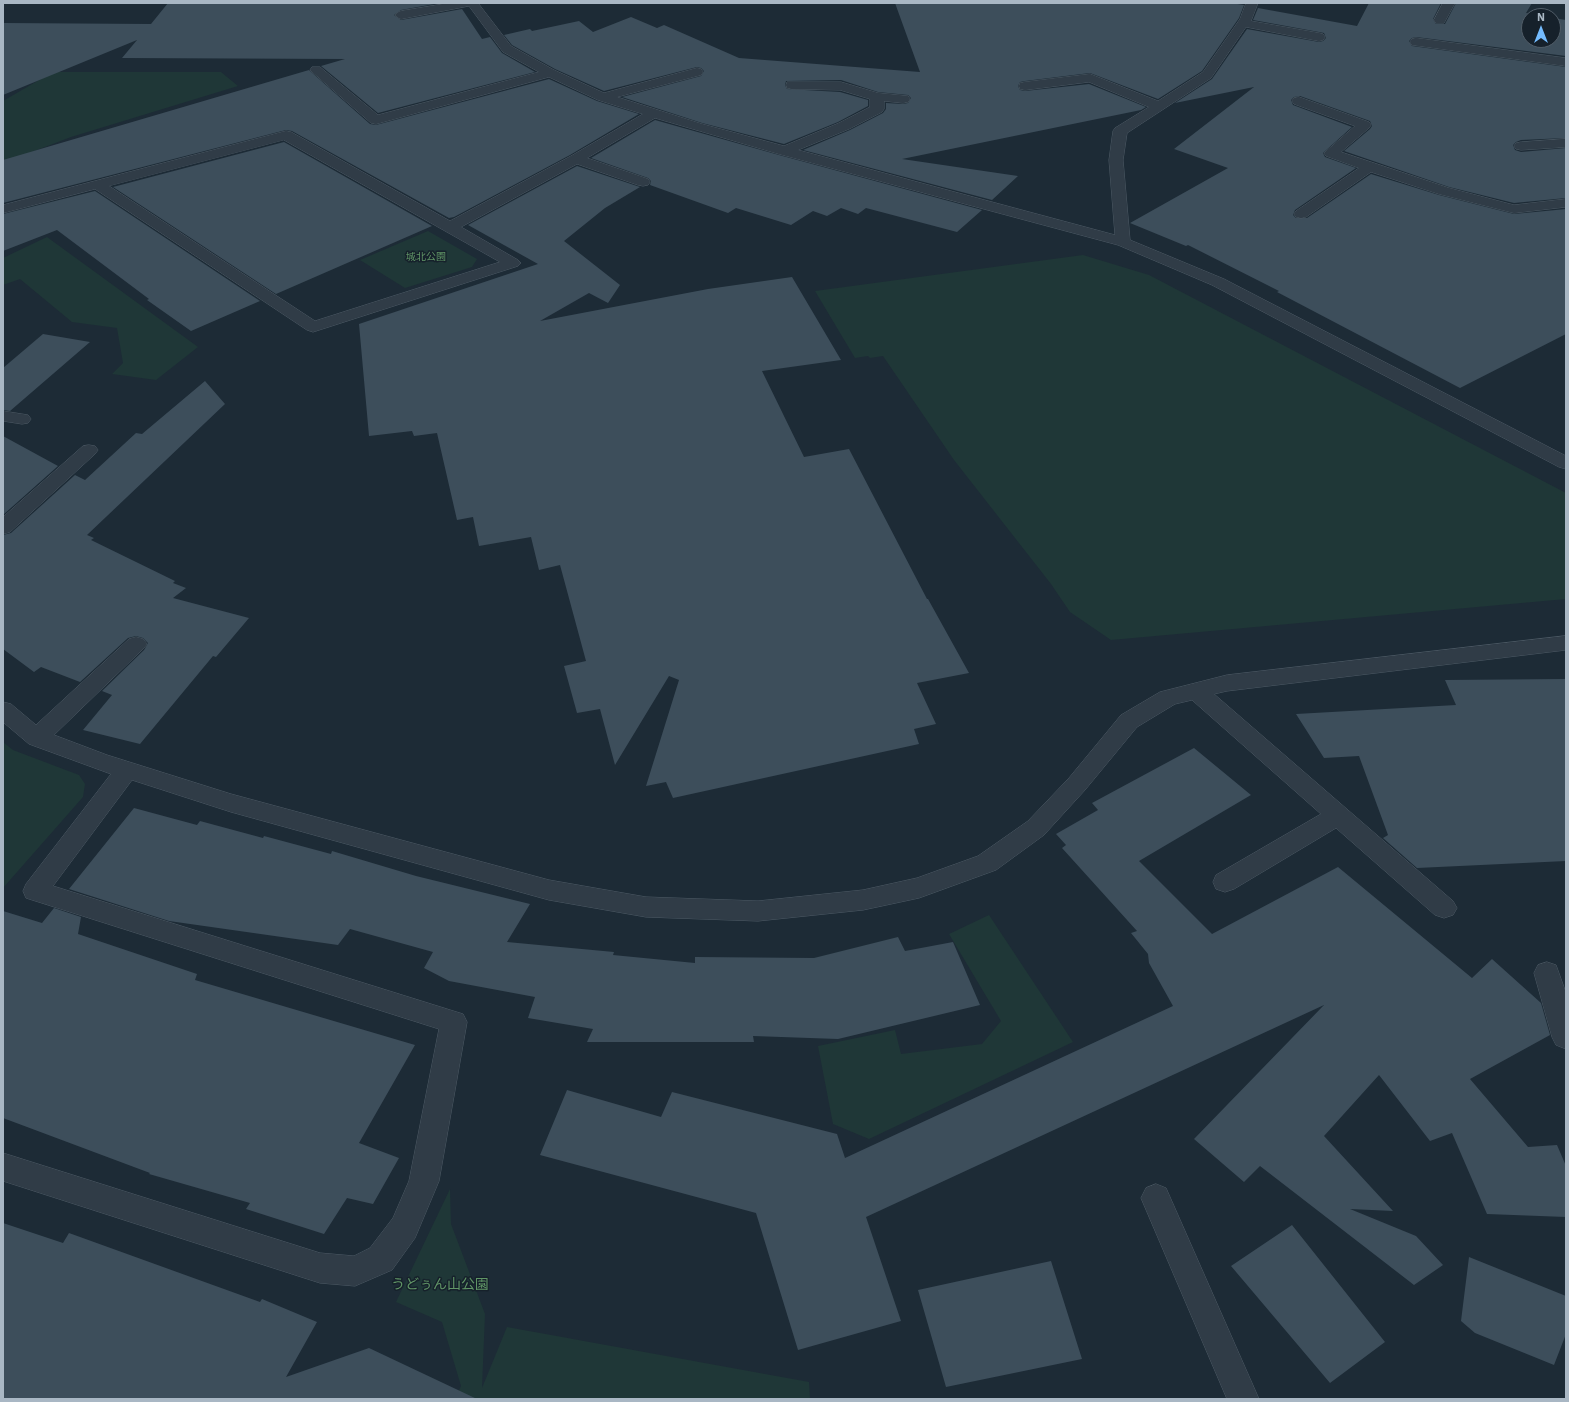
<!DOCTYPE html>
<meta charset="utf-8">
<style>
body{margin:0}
#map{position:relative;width:1569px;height:1402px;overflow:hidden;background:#1d2b36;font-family:"IBM Plex Sans",sans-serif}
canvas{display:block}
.frame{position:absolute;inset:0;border:4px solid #a9b7c4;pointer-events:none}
.north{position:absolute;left:1521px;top:8px;width:40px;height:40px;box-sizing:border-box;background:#16212b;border:1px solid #515d68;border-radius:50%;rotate:0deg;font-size:11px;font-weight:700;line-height:16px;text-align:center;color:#a9b7c4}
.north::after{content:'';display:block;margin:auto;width:14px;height:18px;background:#74bcff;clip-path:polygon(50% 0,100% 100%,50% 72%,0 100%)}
</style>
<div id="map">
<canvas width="1569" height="1402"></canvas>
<div class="frame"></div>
<div class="north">N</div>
</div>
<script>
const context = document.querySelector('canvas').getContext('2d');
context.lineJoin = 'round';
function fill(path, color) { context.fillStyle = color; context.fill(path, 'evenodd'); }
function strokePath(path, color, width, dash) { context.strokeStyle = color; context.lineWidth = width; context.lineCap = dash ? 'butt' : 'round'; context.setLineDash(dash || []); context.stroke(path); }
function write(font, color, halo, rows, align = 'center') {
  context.font = font + ' "IBM Plex Sans","Noto Sans JP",sans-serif'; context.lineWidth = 3; context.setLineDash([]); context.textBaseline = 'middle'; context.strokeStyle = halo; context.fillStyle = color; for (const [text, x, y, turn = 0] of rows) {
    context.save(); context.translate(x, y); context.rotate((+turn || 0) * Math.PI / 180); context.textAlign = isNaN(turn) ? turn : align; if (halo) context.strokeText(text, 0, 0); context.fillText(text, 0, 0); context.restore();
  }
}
const green = new Path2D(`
 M53,72h168l17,14 -167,51 -68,26v-62z
 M428,231l49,28 -5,8 -67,21 -45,-28z
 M47,237l151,110 -42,33 -44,-6 11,-11 -6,-35 -45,-6 -52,-43 -17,6v-27z
 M1083,255l66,20 417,218v106l-455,41 -41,-28 -19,-28 -97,-124 -71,-104 -13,2 -2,-2 -13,2 -40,-67z
 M3,742l10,8 66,25 6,9 -2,13 -80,91z
 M989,915l84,127 -204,97 -36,-15 -15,-78 77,-16 6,24 81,-10 19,-23 -52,-87z
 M450,1189l1,35 34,90 -3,74 25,-61 302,55 1,17h-355l6,-13 -19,-64 -46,-20z`);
const building = new Path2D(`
 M168,3h272l-39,7 -7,5 7,5 61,-11 20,30 8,-2 12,16 33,19 -157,41 -57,-47 24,-7 -223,-1 15,-18 -134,55v-72l148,1z
 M895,3h336l13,2 -5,13 -37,53 -44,28 -68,-26 -65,8 -5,1 -2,4 2,4 5,1 64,-7 57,23 -5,3 -239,49 116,17 -26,24 -189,-50 47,-20 33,-17 3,-4v-6l17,1 5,-1 3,-5 -3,-3 -30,-3 -37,-12 -55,1 -1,4 2,4 53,3 28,8v6l-30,16 -54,22 -82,-21 -80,-26 79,-21 3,-5 -3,-3 -4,-1 -93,24 -49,-22 -43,-24 -8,-10 26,-6 2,2 47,-10 14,11 38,-15 26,11 7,-3 75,33 181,14z
 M1369,3h72l-8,16 3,5h9l11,-21h76l-6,10 17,3h-14v24h24v-22l13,2v36l-150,-19 -4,1 -3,3 3,5 154,21v71l-45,2 -5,2 -3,3 2,5 6,2 45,-4v50l-52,5 -65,-16 -105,-36 26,-22 2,-3 -2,-5 -70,-25 -6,1 -3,3 2,5 59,22 -29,26 2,4 31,11 -61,42 -2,5 3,3h11l64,-44 68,21 75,19 52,-5v125l-106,54 -183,-96 2,-1 -91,-46 -2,1 -56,-23 98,-55 -54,-19 80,-62 -79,16 37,-24 35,-50 72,13 4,-1 3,-3 -2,-5 -5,-1 -66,-12 5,-12 99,18z
 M309,70l61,54 6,1 173,-46 48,22 42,13 -69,41 -116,62 -5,1 -157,-87 -6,-1 -283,73v-43z
 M655,120l124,35 203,55 -25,22 -91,-24 -8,6 -17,-6 -14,8 -14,-5 -22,14 -55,-17 -8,5 -78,-28 1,-4 -3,-3 -57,-20z
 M284,142l148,84 -156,68 -163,-107z
 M577,166l63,21 -35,21 -41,33 56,44 -12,18 -19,-10 -49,28 168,-32 84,-12 49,83 -79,11 42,86 45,-8 78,150h1l41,74 -52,10 19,41 -22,5 5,15 -246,54 -7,-16 -20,4 33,-106 -10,-4 -54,89 -15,-56 -23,4 -13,-47 22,-5 -26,-96 -21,5 -8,-33 -52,9 -6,-29 -16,3 -20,-87 -23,3 -2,-5 -43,5 -10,-112 179,-60 -70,-39z
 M95,191l165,110 -69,30 -44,-31 2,-1 -92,-69 -54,21v-37z
 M43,334l47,8 -80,69 -7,-1v-42z
 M205,381l20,23 -138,131 7,3 -3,2 84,41 -2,2 13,5 -13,10 76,20 -33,39 -3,-1 -73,88 -57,-14 29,-35 -10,-4 42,-41 4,-7 -5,-5 -7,-2 -8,2 -48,44 -39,-15 -7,5 -31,-23v-114l8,-2 64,-58 10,5 51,-47 6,1z
 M3,436l55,30 -55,49z
 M1566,679v182l-149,7 -34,-30 5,-3 -29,-79 -35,2 -28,-44 160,-9 -11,-25z
 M1194,748l57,47 -112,66 73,73 126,-67 134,111 20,-19 49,44 9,32 -80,44 58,68 29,-2 9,21v51l-79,-3 -35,-81 -22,8 -51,-66 -55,61 69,75 -43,-2 66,27 27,29 -29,20 -154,-119 -16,16 -50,-43 130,-134 -458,212 35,104 -103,29 -42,-137 -216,-58 27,-65 94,27 11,-25 165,42 8,24 328,-152 -24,-43 -1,-9 -17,-21 6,-2 -75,-83 4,-3 -10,-11 42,-24 -6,-7z
 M134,808l63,17 3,-4 63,17 1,-2 67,18 1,-3 84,25 114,28 -23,38 107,10 -1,3 82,8v-6l119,1 84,-21 7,14 48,-9 27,63 -142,34 -85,-3 1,6h-167l6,-13 -65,-11 7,-21 -86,-16 -25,-13 9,-16 -83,-23 -12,16 -169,-24 -100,-32z
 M54,908l27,9 -3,17 119,40 -2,6 220,65 -56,98 40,15 -26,46 -26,-6 -23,36 -78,-25 4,-6 -101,-29 1,-1 -147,-55v-207l39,12z
 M3,1223l60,20 6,-10 191,69 2,-3 55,23 -31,55 83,-29 108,51h-474z
 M1292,1225l93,117 -55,41 -99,-117z
 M1469,1257l97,39v38l-12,31 -79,-32 -14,-12z
 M1051,1261l31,98 -136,28 -28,-97z`);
const minor = new Path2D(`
 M449,3h29l33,43 43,24 50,23 93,-25 4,1 2,3 -2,3 -84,22 85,27 82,22 55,-23 31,-16v-8l-30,-9 -48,-1 -5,-1 -1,-3 1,-3h54l37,11 30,3 2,3 -2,3 -5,1 -19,-2v8l-2,3 -33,17 -51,21 317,85 -6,-75 4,-29 2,-3 34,-21 -60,-25 -64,8 -5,-1 -1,-3 1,-3 5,-1 65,-8 68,27 45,-29 37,-53 6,-16h12l-7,18 68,12 4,1 2,3 -2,3 -4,1 -73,-14 -35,51 -84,55 -4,27 7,80 94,39 342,177v13l-7,-2 -347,-182 -94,-40 -339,-91 -124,-36 -68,40 61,21 2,3 -2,3 -5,1 -5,-1 -61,-21 -116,63 57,33 3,3 -3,3 -205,66 -6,-2 -212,-141 -92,24v-8l283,-74 5,1 159,89 121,-65 72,-42 -45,-14 -49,-23 -173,47 -5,-1 -61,-53 2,-3h8l58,48 161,-43 -36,-20 -34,-46 -68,13 -4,-2 -2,-2 2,-2 4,-2zM284,140l216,122 -185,59 -206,-135z
 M1443,3h12l-11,20h-8l-2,-3z
 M1416,38l150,20v8l-154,-21 -2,-3 2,-3z
 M1299,97l70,25 2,3 -2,3 -28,24 108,36 65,17 52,-6v8l-52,6 -75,-19 -68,-22 -65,45 -5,1 -5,-1 -2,-3 2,-3 63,-43 -33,-12 -2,-3 31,-27 -61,-22 -2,-3 2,-3z
 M1566,139v8l-45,3 -5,-1 -2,-3 2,-3 5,-1z
 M3,411l25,4 3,4 -3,4 -6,1 -19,-3z
 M89,445l6,1 3,4 -3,4 -85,78 -7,2v-17l80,-71z
 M1566,636v14l-339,41 -13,3 239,207 4,7 -4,7 -9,3 -9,-3 -99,-87 -102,61 -9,3 -9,-3 -3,-7 3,-7 105,-61 -129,-114 -17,4 -38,23 -52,63 -41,45 -48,35 -77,28 -56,12 -105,11 -112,-4 -97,-17 -318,-88 -99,-32 -79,106 410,128 4,8 -28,159 -24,57 -23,32 -37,16 -35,-3 -317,-102v-28l317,100 34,3 16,-8 23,-30 16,-37 30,-152 -413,-131 -3,-7 3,-7 85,-110 -82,-30 -26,-22v-20l8,2 25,21 93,-86 7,-2 7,2 4,5 -4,5 -89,86 53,20 124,39 318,86 97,17 112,4 105,-11 54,-12 61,-22 50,-35 41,-43 52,-63 39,-23 67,-17z
 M1547,962l9,3 10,28v56l-10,-4 -4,-8 -18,-64 4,-8z
 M1156,1184l10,4 93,211h-32l-86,-201 5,-10z`);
const farParknames = [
 ["城北公園",426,257]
];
const nearParknames = [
 ["うどぅん山公園",440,1285]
];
fill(green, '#1f3737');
fill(building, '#3d4e5b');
strokePath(minor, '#4d5a65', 1);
fill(minor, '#303c47');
write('10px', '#609566', '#16212b', farParknames);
write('14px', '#609566', '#16212b', nearParknames);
</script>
